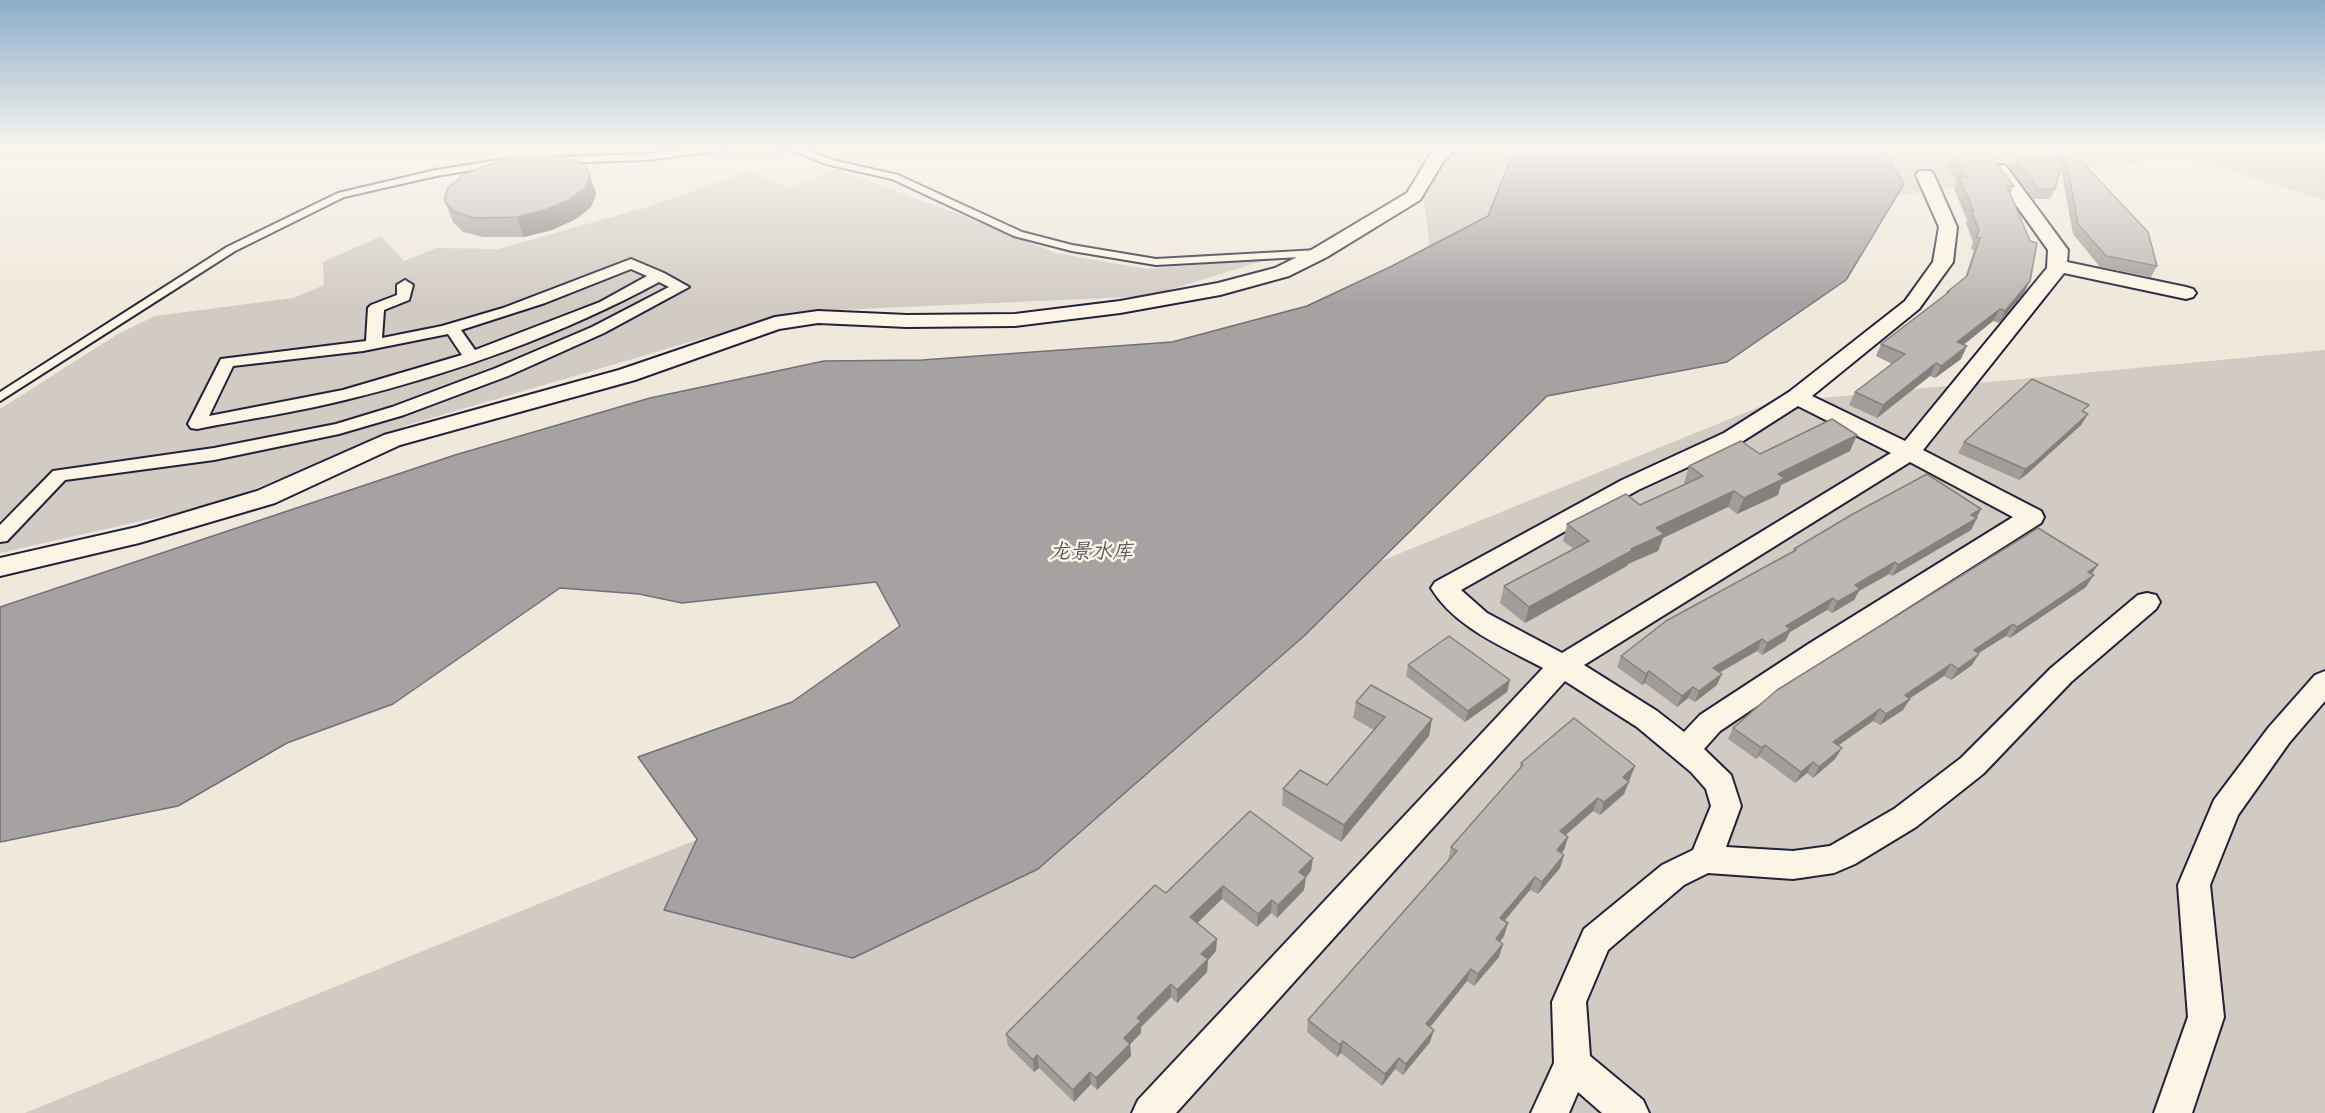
<!DOCTYPE html>
<meta charset="utf-8">
<style>
body{margin:0}
canvas{display:block;background:#efe8db}
</style>
<canvas width="2325" height="1113"></canvas>
<script>
const context = document.querySelector('canvas').getContext('2d');
context.lineJoin = 'round';
function fill(path, color) { context.fillStyle = color; context.fill(path, 'evenodd'); }
function strokePath(path, color, width, dash) { context.strokeStyle = color; context.lineWidth = width; context.lineCap = dash ? 'butt' : 'round'; context.setLineDash(dash || []); context.stroke(path); }
function write(font, color, halo, rows, align = 'center') {
  context.font = font + ' "Comic Neue","LXGW WenKai TC",sans-serif'; context.lineWidth = 5; context.setLineDash([]); context.textBaseline = 'middle'; context.strokeStyle = halo; context.fillStyle = color; for (const [text, x, y, turn = 0] of rows) {
    context.save(); context.translate(x, y); context.rotate((+turn || 0) * Math.PI / 180); context.textAlign = isNaN(turn) ? turn : align; if (halo) context.strokeText(text, 0, 0); context.fillText(text, 0, 0); context.restore();
  }
}
const green = new Path2D(`
 M1417,147h908v53l-147,-45 -746,108z
 M836,169l117,43 103,41 91,16 125,-11 -122,38 -358,16 -384,113 -187,78 -221,50v-144l118,-75 37,-18 138,-18 31,-13 -1,-23 58,-26 23,25 33,-13 61,1 146,-41 106,-37 39,17z
 M2325,350v763h-2300l1744,-710z`);
const water = new Path2D(`
 M1520,147h363l21,37 -58,96 -119,82 -180,34 -243,240 -266,233 -185,89 -189,-48 33,-71 -59,-82 154,-55 108,-76 -24,-44 -194,21 -43,-9 -79,-6 -167,116 -106,39 -109,63 -178,36v-235l455,-152 195,-57 174,-37 98,-1 250,-18 135,-36 83,-39 98,-51 23,-58z`);
const service = new Path2D(`
 M705,147h24l-4,3 -78,10 -92,3 -5,-3 5,-3 92,-3z
 M775,147h25l32,13 66,15 124,57 50,13 84,14 162,-9 5,3 -5,3 -162,9 -84,-14 -58,-15 -122,-57 -66,-15 -32,-13 -15,-1z
 M506,159l3,1v4l-73,12 -92,21 -109,54 -235,150v-9l227,-145 111,-54 98,-23z`);
const pedestrian = new Path2D(`
 M631,259l33,14 25,14 -85,46 -96,43 -104,39 -65,19 -125,26 -149,20 -58,61 -7,1v-17l53,-54 161,-23 122,-24 56,-17 104,-39 96,-41 77,-40 -10,-5c-94,51 -206,92 -310,117 -50,13 -102,20 -152,30l-6,-1 -3,-4 33,-65 145,-18 2,-33 3,-3 26,-10v-10l8,-5 8,5 -4,15 -25,10 -2,28 60,-12 61,-18zM631,269l16,7 -47,26 -125,48 -14,-20 84,-27zM448,334l14,21 -119,35 -134,26 24,-50 130,-15z`);
const minor = new Path2D(`
 M1440,147h18l-15,15 -23,38 -93,57 -38,19 -69,19 -100,18 -105,13 -108,1 -89,-4 -39,6 -144,51 -235,65 -125,58 -136,40 -139,33v-18l137,-31 120,-36 127,-56 235,-65 156,-53 43,-6 89,4 108,-1 105,-13 98,-18 57,-15 38,-19 94,-56 23,-38z
 M2000,165l6,1 62,84 -1,12 119,25 7,2 3,4 -3,4 -7,2 -122,-26 -141,177 118,61 3,6 -3,6 -211,134 -110,74 -16,18 27,26 10,31 -15,41 67,4 37,-5 64,-37 67,-51 90,-90 87,-73 9,-2 9,2 4,7 -4,7 -85,73 -88,92 -67,53 -61,37 -21,9 -41,6 -85,-6 -24,12 -76,65 -22,52 4,54 53,44 6,13h-47l-24,-21 -9,21h-38l23,-50 -2,-61 32,-73 78,-64 31,-15 18,-44 -5,-17 -15,-17 -54,-45 -72,-46 -389,432h-44l6,-13 405,-432c-39,-21 -88,-40 -112,-80l4,-6 187,-102 102,-47 65,-41 116,-91 28,-39 6,-35 -23,-52 3,-4h12l3,4 23,52 -4,35 -34,47 -107,87 93,45 142,-173 1,-18 -57,-80 3,-4zM1798,406l93,47 -329,200 -75,-40 -26,-23 177,-100 102,-47zM1910,462l103,55 -203,126 -110,72 -16,17 -27,-21 -73,-46z
 M2325,671v30l-36,42 -51,72 -28,70 14,132 -32,96h-38l34,-96 -10,-132 36,-85 55,-73 46,-52z`);
const wall = new Path2D(`
 M2060,147h8l89,119 -6,11 -51,-10 -27,-33 -12,-66 -6,21 -5,10h-17l-23,-31 5,-10 45,2 -2,-9z
 M1951,155l43,5 20,26 -4,8 20,87 -6,12 -25,30 -6,-2 -30,24 -2,14 -26,19 -5,-2 -53,42 -28,-13 6,-13 37,-28 -16,-8 5,-12 64,-48 2,-4 18,-14 9,-28 -3,-1 2,-7 -7,-19 1,-3 -13,-31 3,-7 -11,-15z
 M590,175l6,19 -5,13 -15,12 -24,11 -28,7h-41l-20,-5 -10,-10 -8,-20z
 M2085,413l-4,12 -54,49 -8,6 -61,-27 6,-11z
 M1850,451l-69,34 -3,10 -41,19 -9,-7 -65,31 -5,13 -30,13 -1,2 -102,57 -25,-20 4,-17 70,-37 -11,-8 4,-17 73,-19 46,-21 -2,-1 5,-17 71,-12z
 M1981,509l-10,21 -79,46 -3,-2 -30,17 -5,9 -22,13 -5,-3 -37,22 -5,9 -23,14 -5,-4 -37,21 -3,13 -22,17 -7,-4 -11,9 -32,-24 -3,2 -25,-18 4,-11 172,-104 1,-3z
 M2092,574l-6,13 -76,51 -4,-2 -28,17 1,1 -7,11 -21,15 -7,-4 -34,22 -7,12 -23,15 -7,-4 -35,25 -3,13 -22,19 -6,-5 -12,10 -36,-27 -3,3 -28,-20 5,-11z
 M1408,665l102,15 -3,12 -42,30 -59,-46z
 M1356,702l76,17 -3,17 -88,106 -59,-37 1,-16 44,-4 47,-55 -21,-12z
 M1521,763l109,16 -2,2 -4,13 -24,21 -7,-4 -27,24 2,2 -4,13 -3,3 3,2 -4,13 -22,26 -8,-4 -26,31 4,2 -4,13 -4,6 3,2 -4,13 -25,29 -7,-5 -37,46v15l-27,33 -8,-6 -13,17 -41,-33 -4,4 -30,-25 1,-12 140,-160 3,-13 68,-77z
 M1311,871l-5,6 -2,13 -27,28 -6,-5 -14,14 -35,-28 -25,24 19,28 -8,9 -1,12 -30,31 -6,-6 -30,30v6l-11,11 1,12 -34,34 -6,-6 -17,18 -35,-34 -5,4 -26,-26 -2,-12 160,-141z`);
const shadedWall = new Path2D(`
 M590,175l6,19 -5,13 -15,12 -24,11 -28,7 -7,-20z
 M2030,281l-6,12 -25,30 6,-12z
 M2000,309l-7,12 -42,34 6,-13z
 M1967,346l-6,13 -26,19 6,-12z
 M1936,363l-6,13 -53,42 6,-13z
 M2088,414l-7,11 -54,49 -8,6 6,-11z
 M1857,435l-7,16 -69,34 -3,10 -41,19 7,-16 34,-24z
 M1734,491l-6,16 -65,31 -5,13 -30,13 -1,2 -102,57 4,-16 102,-58 25,-21z
 M1981,509l-6,11 -4,-5z
 M1977,518l-6,12 -79,46 6,-11z
 M1895,562l-6,12 -30,17 -5,9 -22,13 5,-11 18,-17z
 M2098,565l-8,11 -2,-4z
 M2094,575l-8,12 -76,51 7,-11z
 M1833,598l-6,12 -37,22 -5,9 -23,14 5,-12 19,-17z
 M2013,624l-7,12 -40,25 8,-11z
 M1762,639l-5,12 -49,28 5,-11z
 M1979,654l-7,11 -21,15 7,-11z
 M1951,664l-7,12 -46,30 7,-11z
 M1649,671l-4,12 -3,2 4,-11z
 M1722,674l-5,11 -22,17 4,-11z
 M1510,680l-3,12 -42,30 3,-11z
 M1693,687l-5,11 -11,9 5,-11z
 M1910,699l-7,11 -23,15 6,-11z
 M1880,709l-7,12 -46,32 6,-11z
 M1432,719l-3,17 -88,106 3,-17z
 M1765,745l-6,11 -3,3 6,-11z
 M1842,748l-7,11 -22,19 6,-11z
 M1813,762l-6,11 -12,10 6,-11z
 M1635,766l-5,13 -12,11 5,-13z
 M1629,782l-5,12 -24,21 4,-13z
 M1598,798l-5,13 -38,33 5,-13z
 M1568,837l-4,13 -11,13 4,-13z
 M1564,855l-4,13 -22,26 4,-12z
 M1313,858l-2,13 -5,6 -2,13 -27,28 1,-13 21,-33z
 M1535,877l-5,13 -34,41 4,-13z
 M1223,886l-1,13 -32,31v-13z
 M1272,900l-1,13 -14,14 1,-13z
 M1508,923l-4,13 -12,15 4,-12z
 M1217,939l-1,12 -8,9 -1,12 -30,31v-13l24,-36z
 M1503,944l-4,13 -25,29 4,-12z
 M1471,969l-4,12 -44,55 3,-12z
 M1171,984v13l-30,30v6l-11,11 1,12 -34,34 -1,-12 41,-60z
 M1434,1030l-4,12 -27,33 3,-11z
 M1343,1041l-2,12 -4,4 3,-12z
 M1037,1055l2,13 -5,4 -1,-12z
 M1399,1058l-4,11 -13,17 3,-12z
 M1090,1072l1,12 -17,18 -1,-12z`);
const building = new Path2D(`
 M2064,147h4l80,85 9,34 -51,-10 -28,-32z
 M551,155l24,5 8,4 7,11 -5,13 -16,12 -24,10 -28,7 -42,1 -20,-6 -10,-10v-6l3,-8 16,-14 41,-15z
 M1951,155l44,1 -1,4 20,26h-7l23,55 7,2 -7,38 -25,30 -5,-2 -43,33 10,4 -26,20 -5,-3 -53,42 -28,-13 50,-38 -24,-10 68,-52h-2l20,-16 13,-38 -4,-1 3,-7 -8,-19h3l-15,-33h9z
 M2015,158l48,2 -8,29h-17z
 M2032,379l57,26 -7,6 6,3 -54,49 -9,6 -61,-27z
 M1832,419l25,16 -79,39 7,4 -41,20 -10,-7 -78,37 8,6 -33,15 2,1 -104,57 -25,-21 85,-45 -22,-17 59,-30 14,11 63,-29 -14,-10 52,-25 19,13z
 M1927,474l54,35 -10,6 6,3 -79,47 -3,-3 -40,23 5,4 -23,13 -4,-4 -47,28 5,3 -24,14 -5,-4 -49,29 9,6 -23,17 -6,-4 -11,9 -33,-25 -3,3 -25,-18 45,-35 130,-71 -2,-1 59,-35z
 M2038,528l60,37 -10,7 6,3 -77,52 -4,-3 -39,26 5,4 -21,15 -7,-5 -46,31 5,4 -24,15 -6,-5 -47,33 9,6 -23,19 -6,-5 -12,10 -36,-27 -3,3 -29,-20 44,-38z
 M1449,636l61,44 -42,31 -60,-46z
 M1371,685l61,34 -88,106 -61,-36 17,-19 27,15 58,-68 -29,-15z
 M1574,718l61,48 -12,11 6,5 -25,20 -6,-4 -38,33 8,6 -11,13 7,5 -22,27 -7,-5 -35,41 8,5 -12,16 7,5 -25,30 -7,-5 -45,55 8,6 -28,34 -7,-6 -14,16 -42,-33 -3,4 -32,-25 149,-169 -6,-4 72,-82 -2,-2z
 M1250,811l63,47 -14,14 7,5 -28,28 -6,-5 -14,14 -35,-28 -33,31 27,22 -16,15 7,5 -31,31 -6,-6 -34,34 4,3 -17,17 6,6 -34,34 -6,-6 -17,18 -36,-35 -4,5 -27,-26 149,-149 11,8z`);
const waterNames = [
 ["龙景水库",1091,552]
];
fill(green, '#d1cbc3');
fill(water, '#a6a2a2');
strokePath(water, '#716f79', 1.5);
strokePath(service, '#22223b', 4);
strokePath(pedestrian, '#22223b', 4);
strokePath(minor, '#22223b', 4);
fill(service, '#fcf5e5');
fill(pedestrian, '#fcf5e5');
fill(minor, '#fcf5e5');
fill(wall, '#a29d9a');
fill(shadedWall, '#84807d');
fill(building, '#bcb7b3');
strokePath(building, '#84807d', 1.5);
const sky = context.createLinearGradient(0, 0, 0, 303);
sky.addColorStop(0, '#8dadcc');
sky.addColorStop(0.49, '#f8f5ef');
sky.addColorStop(1, '#f8f5ef00');
context.fillStyle = sky;
context.fillRect(0, 0, 2325, 303);
write('italic 21px', '#575564', '#fcf5e5', waterNames);
</script>
